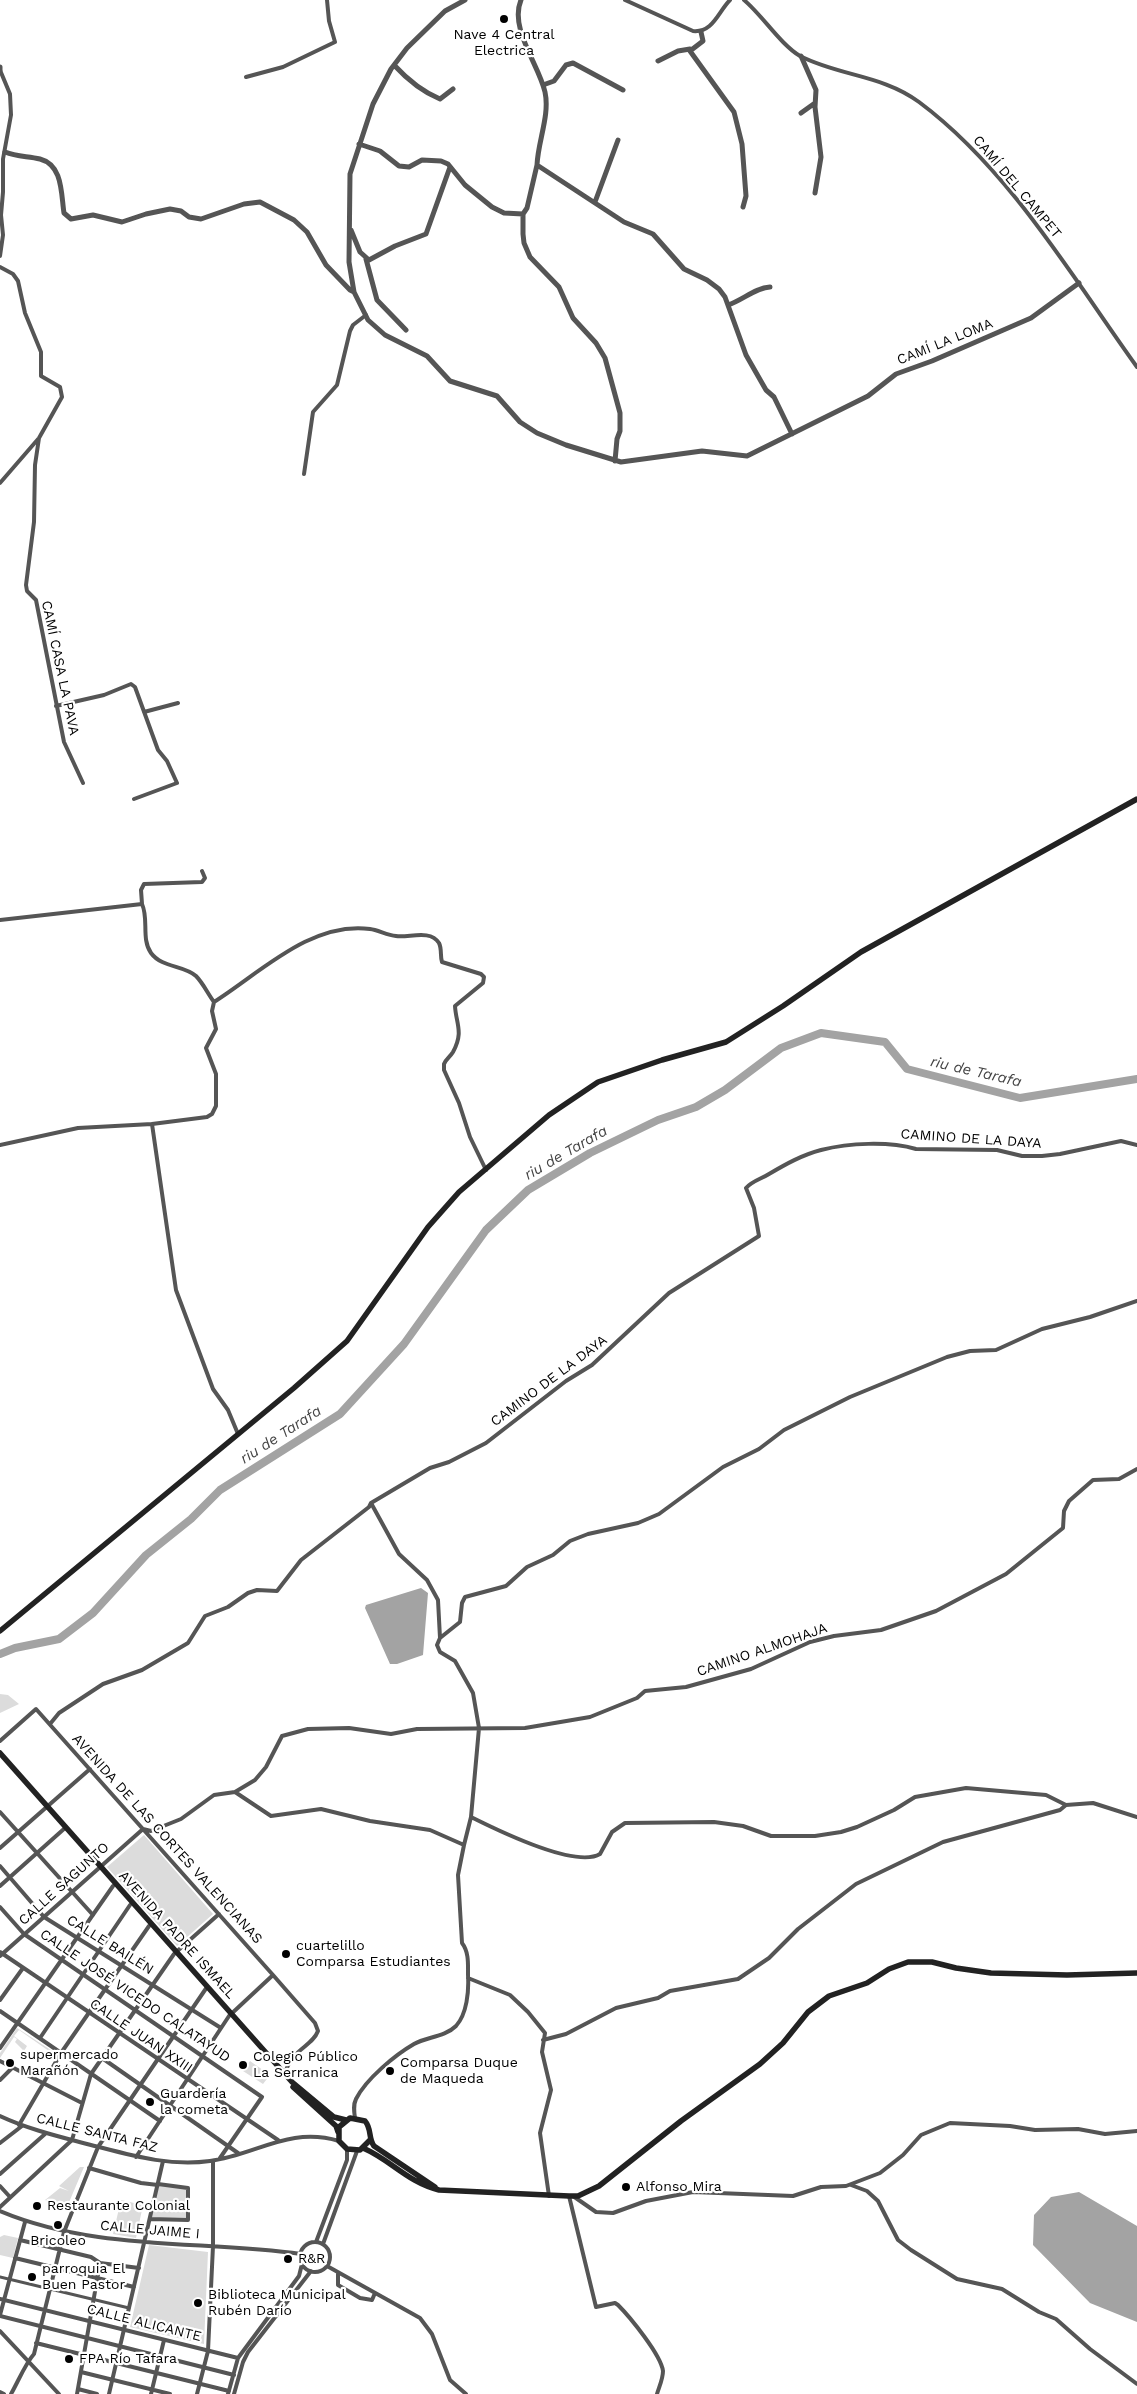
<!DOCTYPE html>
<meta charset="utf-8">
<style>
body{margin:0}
canvas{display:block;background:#fff}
</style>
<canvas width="1137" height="2394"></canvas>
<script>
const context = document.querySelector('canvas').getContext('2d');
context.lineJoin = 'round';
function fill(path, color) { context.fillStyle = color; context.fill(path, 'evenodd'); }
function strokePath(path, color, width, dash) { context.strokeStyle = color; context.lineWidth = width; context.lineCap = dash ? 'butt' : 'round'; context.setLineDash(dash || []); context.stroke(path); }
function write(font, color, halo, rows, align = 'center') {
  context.font = font + ' "Work Sans",sans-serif'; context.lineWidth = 4.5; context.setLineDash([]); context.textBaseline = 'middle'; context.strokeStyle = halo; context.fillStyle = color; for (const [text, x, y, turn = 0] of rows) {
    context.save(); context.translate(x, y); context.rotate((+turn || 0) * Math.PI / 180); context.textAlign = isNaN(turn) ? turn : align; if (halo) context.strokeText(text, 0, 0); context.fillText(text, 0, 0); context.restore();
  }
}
const green = new Path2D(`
 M0,1694l8,1 11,9 -19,9z
 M144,1835l69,79 -36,32 -70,-79z
 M17,2028l40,26 -1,2 -37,-26 -5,6 13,10 -3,5 -9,-9 2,-3 -3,-2 -14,21v-5z
 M250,2061l20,14 -7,9 -20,-13z
 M80,2167h4l-17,40 -22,-7 15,-12 9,3 -10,-5z
 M159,2185l29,4 -2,30 -35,-1z
 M121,2200l22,5 -7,33 -23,-4z
 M4,2235l14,3 -5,20 -13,-3v-18z
 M149,2245l59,7 -4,92 -74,-17z`);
const water = new Path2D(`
 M421,1588l7,5 -5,62 -26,9h-7l-25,-56 1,-3z
 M1079,2192l58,34v96l-47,-19 -57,-58 1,-30 17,-18z`);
const river = new Path2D(`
 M0,1654l15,-6 44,-9 34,-26 53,-58 45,-36 29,-29 120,-76 64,-70 82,-114 42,-40 62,-37 68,-33 38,-13 29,-17 56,-42 40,-15 64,9 22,27 113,29 117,-19`);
const pedestrian = new Path2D(`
 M0,2277l129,31`);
const minor = new Path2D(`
 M625,0l68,31c20,2 25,-19 37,-31
 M744,0c18,15 37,45 56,56 39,20 83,19 119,46 90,67 154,176 218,265
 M0,70l10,24 1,21 -8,44v33l-2,23 2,20 -3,21
 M246,77l37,-10 52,-25 -6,-21 -2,-21
 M0,267l13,7 5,7 7,32 16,39v24l19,11 2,10 -23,41 -39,45
 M39,438l-4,27 -1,57 -8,63 1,6 9,9 28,142 19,41
 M304,474l9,-62 24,-27 13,-54 3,-6 13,-10
 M56,706l48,-11 27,-11 4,3 23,63 9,11 10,22 -43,16
 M144,712l34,-9
 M142,904l-1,-14 3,-6 58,-2 3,-4 -3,-7
 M0,920l142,-16c7,15 -1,35 9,49 11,15 33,12 45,23 7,7 12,18 18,26
 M152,1124l24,166 37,99 15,21 10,24
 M0,1145l78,-17 74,-4 55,-7 5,-3 4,-8v-32l-10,-26 10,-19 -4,-18 2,-9c46,-29 97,-81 156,-73 8,1 17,6 26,7 13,2 34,-7 43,7 3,6 1,13 3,19l39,12 3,3 -1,6 -28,23c1,18 9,26 -2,46 -3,5 -7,7 -9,12v6l15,33 11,34 16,33
 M371,1503l28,51 28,26 11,20 2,38
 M50,1724l9,-11 44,-29 39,-14 46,-27 17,-27 23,-9 20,-14 9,-3 20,1 24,-31 68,-53 2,-4 59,-35 19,-6 37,-19 80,-62 26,-16 77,-72 90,-57 -5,-28 -8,-20c6,-7 15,-9 23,-14 17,-10 33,-19 52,-24 28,-7 67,-9 95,-1l81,1 25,6h20l18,-2 61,-13 16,4
 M0,1741l36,-32 237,266 -44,41 -93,141
 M235,1792l36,24 50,-7 49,12 60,9 34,15 7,-28c24,12 104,52 129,37l12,-22 13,-9 89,-1 29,4 28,10h44l26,-4 16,-5 37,-17 21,-13 51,-9 80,7 20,10 27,-2 44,14
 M0,1812l93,103
 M471,1817l8,-89 -6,-35 -18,-32 -15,-9 -3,-7 3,-7 20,-16 2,-19 3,-6 41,-11 21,-19 26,-12 17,-14 18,-7 50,-11 21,-9 64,-47 36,-18 25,-19 66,-33 97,-40 23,-6 26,-1 46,-21 48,-12 47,-16
 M0,1848l90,-79
 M0,1866l44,51 177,111
 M0,1886l65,-58
 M0,1907l24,27 238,163 -42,61
 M0,1952l278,188
 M0,1956l143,-127 8,2 30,-12 33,-24 21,-3 20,-12 11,-13 16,-31 26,-7 41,-1 42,6 26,-5 108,-1 65,-11 47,-19 8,-7 41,-4 65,-18 59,-27 24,-6 47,-6 55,-19 70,-37 57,-46 1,-17 5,-10 24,-21 26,-1 18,-10
 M273,1975l42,48 3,8c-6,16 -27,18 -33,43
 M468,1978l42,17 18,17 17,21 -3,19 9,38 -11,43 9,63
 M0,2000l23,-32
 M0,2011l160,110
 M40,2038l90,-133
 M543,2040l23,-6 50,-26 42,-10 12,-7 68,-12 31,-21 29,-29 58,-45 87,-42 117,-32 6,-5
 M0,2048l113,-162
 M102,2058l136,95
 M0,2061l82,42
 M0,2080l13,-13
 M0,2116c28,13 57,20 87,28 40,10 80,23 123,17 46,-6 79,-35 129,-20
 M355,2118c-1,-7 -2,-13 1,-19 10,-20 39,-44 58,-55 12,-7 31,-7 42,-18 11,-12 13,-35 12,-51 0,-11 1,-23 -6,-32l-4,-68 6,-30
 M19,2125l42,-72 88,-127
 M0,2143l22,-17
 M89,2168l52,15 17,2
 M0,2174l45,-40
 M851,2185l16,6 11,10 20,39 13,10 46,29 45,10 37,23 17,7 34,30 47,35
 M0,2186l10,11
 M569,2196l27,111 19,-4 3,2c12,12 43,50 45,66 0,8 -4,16 -6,23
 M573,2196l23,16 17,1 33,-12 47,-9 100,4 28,-9 25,-1 34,-13 23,-18 18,-20 29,-12 60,3 25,4 43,-1 27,5 32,-3
 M0,2207l72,-67 19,-66 83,-120 45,-40
 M0,2211c95,40 200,29 301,43
 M150,2219l38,1v-32l-30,-4
 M20,2240l71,17 9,6 39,5
 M300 2257a15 15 0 1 1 30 0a15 15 0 1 1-30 0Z
 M316,2242l31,-82v-11
 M323,2244l34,-93
 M15,2258l119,29
 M327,2266l93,52 12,16 18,46 16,14
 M338,2274v11l22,13 12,2 3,-7
 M0,2299l238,59
 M0,2315l25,-93
 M0,2316l234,59
 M0,2331l59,63
 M36,2343l193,48
 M81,2372l89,22
 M78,2389l19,5
 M0,2392l4,2
 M11,2394c7,-12 14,-30 23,-40l30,-122 34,-85 109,-160
 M77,2394l23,-131
 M109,2394l54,-233
 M151,2394l13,-54
 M197,2394l11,-43 5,-105v-85
 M228,2394l10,-36 61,-82 3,-12
 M234,2394l9,-32 5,-10 63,-81`);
const tertiary = new Path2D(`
 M465,0l-20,11 -38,37 -16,21 -18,35 -23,70 -1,88 5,30 14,28 17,15 42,21 23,25 47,15 23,26 17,11 29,12 55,17 81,-11 45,5 121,-60 28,-22 36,-13 99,-43 48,-35
 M521,0c-12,28 18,65 24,92 5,23 -7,49 -8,73l87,57 29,12 31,35 23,11 12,9 6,8 21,58 20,35 8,7 18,37
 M701,32l2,9 -13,10 44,61 8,32 4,52 -3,11
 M801,56l15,34 -1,17 6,50 -6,36
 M658,61l20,-10 12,-2
 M394,65c12,13 29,27 46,34l13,-10
 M0,67v3
 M543,85l11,-4 12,-16 7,-2 50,27
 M801,113l14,-10
 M359,144l21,7 19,15 10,1 13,-7 19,1 7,3 17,21 27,22 12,6 19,1
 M5,152c12,5 23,4 35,7 23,6 21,35 24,54l7,6 22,-4 29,7 24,-8 24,-5 11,2 8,6 12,2 43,-15 16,-2 34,18 13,12 19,33 24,25 4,2
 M537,165l-10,43 -4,6v20l1,9 6,14 29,30 14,31 23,25 9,15 15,55v18l-3,8 -2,22
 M595,202l23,-62
 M351,230l9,22 9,8 26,-14 31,-12 24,-67
 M366,259l11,41 29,30
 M728,305c15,-5 27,-17 42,-18`);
const secondary = new Path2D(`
 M0,1631l294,-243 53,-47 81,-114 31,-35 90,-77 49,-33 64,-22 64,-18 57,-36 78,-54 276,-153
 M0,1753l292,329 42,35 12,3
 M293,2087l43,39 2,6
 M370,2140l-10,10 -13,-1 -8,-8v-14l11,-9 15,3c7,8 3,17 9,25l61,41
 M363,2148c28,12 44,34 76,42l130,6h9l21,-10 82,-65 79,-57 23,-21 25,-31 21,-16 38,-13 22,-14 19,-7h24l24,6 35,5 76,2 70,-2`);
const markers = [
 [504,19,5,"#000"],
 [286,1954,5,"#000"],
 [10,2063,5,"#000"],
 [243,2065,5,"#000"],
 [390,2071,5,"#000"],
 [150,2102,5,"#000"],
 [626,2187,5,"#000"],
 [37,2206,5,"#000"],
 [58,2225,5,"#000"],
 [288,2259,5,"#000"],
 [32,2277,5,"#000"],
 [198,2303,5,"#000"],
 [69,2359,5,"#000"]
];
const poiNames = [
 ["Nave 4 Central",504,35,"center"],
 ["Electrica",504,51,"center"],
 ["cuartelillo",296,1946],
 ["Comparsa Estudiantes",296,1962],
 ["supermercado",20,2055],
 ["Marañón",20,2071],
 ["Colegio Público",253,2057],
 ["La Serranica",253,2073],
 ["Comparsa Duque",400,2063],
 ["de Maqueda",400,2079],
 ["Guardería",160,2094],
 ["la cometa",160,2110],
 ["Alfonso Mira",636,2187],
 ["Restaurante Colonial",47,2206],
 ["Bricoleo",58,2241,"center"],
 ["R&R",298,2259],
 ["parroquia El",42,2269],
 ["Buen Pastor",42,2285],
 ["Biblioteca Municipal",208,2295],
 ["Rubén Darío",208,2311],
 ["FPA Río Tafara",79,2359]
];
const streetNames = [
 ["CAMÍ DEL CAMPET",1017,187,50],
 ["CAMÍ LA LOMA",945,342,-22],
 ["CAMÍ CASA LA PAVA",60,668,78],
 ["CAMINO DE LA DAYA",971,1139,4],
 ["CAMINO DE LA DAYA",549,1381,-37],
 ["CAMINO ALMOHAJA",762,1650,-19],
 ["AVENIDA DE LAS CORTES VALENCIANAS",167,1839,48],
 ["CALLE SAGUNTO",64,1884,-42],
 ["AVENIDA PADRE ISMAEL",177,1935,48],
 ["CALLE BAILÉN",110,1945,32],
 ["CALLE JOSÉ VICEDO CALATAYUD",135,1996,34],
 ["CALLE JUAN XXIII",141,2036,34],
 ["CALLE SANTA FAZ",97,2133,14],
 ["CALLE JAIME I",150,2230,5],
 ["CALLE ALICANTE",144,2323,14]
];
const waterNames = [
 ["riu de Tarafa",976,1072,13],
 ["riu de Tarafa",566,1153,-30],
 ["riu de Tarafa",281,1435,-33]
];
fill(green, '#dcdcdc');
fill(water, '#a3a3a3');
strokePath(river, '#a3a3a3', 8);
strokePath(pedestrian, '#555', 3);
strokePath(minor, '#555', 4);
strokePath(tertiary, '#555', 5);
strokePath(secondary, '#222', 5.5);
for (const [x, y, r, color] of markers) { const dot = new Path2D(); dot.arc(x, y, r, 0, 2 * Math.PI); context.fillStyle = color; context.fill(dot); strokePath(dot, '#fff', 2); }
write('14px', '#000', '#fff', poiNames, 'left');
write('14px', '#000', '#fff', streetNames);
write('italic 15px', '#444', '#fff', waterNames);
</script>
